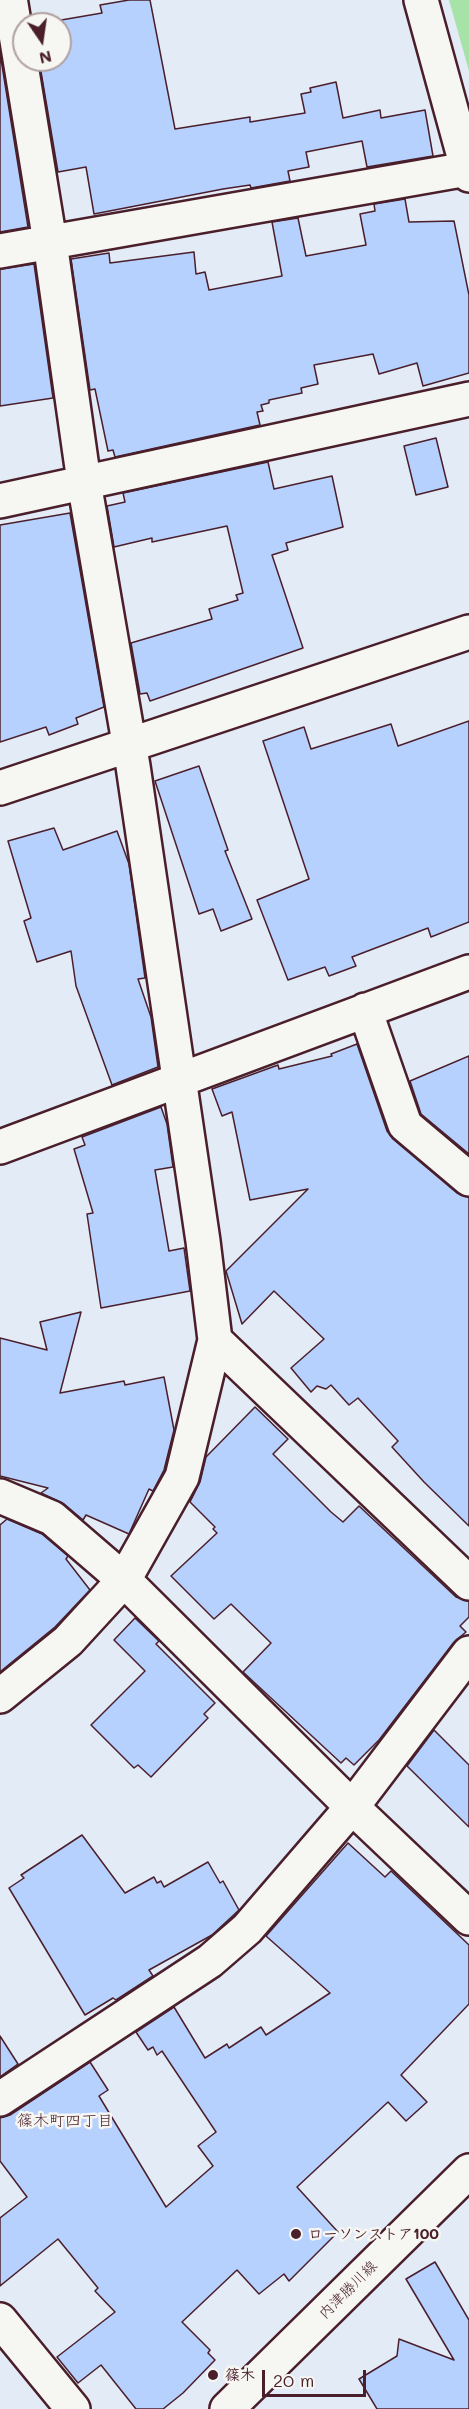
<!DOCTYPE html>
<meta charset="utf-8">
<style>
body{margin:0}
#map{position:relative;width:469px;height:2409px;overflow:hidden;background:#e3ebf6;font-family:Mali,sans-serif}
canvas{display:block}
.north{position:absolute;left:12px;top:12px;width:60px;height:60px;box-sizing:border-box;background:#f6f6f2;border:2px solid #b1a0a2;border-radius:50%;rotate:167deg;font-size:16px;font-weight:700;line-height:24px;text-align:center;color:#4a1f2b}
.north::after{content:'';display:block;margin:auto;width:21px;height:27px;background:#4a1f2b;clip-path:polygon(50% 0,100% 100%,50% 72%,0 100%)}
.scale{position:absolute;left:262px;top:2370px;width:104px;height:27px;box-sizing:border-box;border:3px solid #4a1f2b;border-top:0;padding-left:8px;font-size:18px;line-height:21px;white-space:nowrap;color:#4a1f2b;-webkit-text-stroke:4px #f6f6f2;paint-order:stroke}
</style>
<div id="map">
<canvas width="469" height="2409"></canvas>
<div class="north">N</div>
<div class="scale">20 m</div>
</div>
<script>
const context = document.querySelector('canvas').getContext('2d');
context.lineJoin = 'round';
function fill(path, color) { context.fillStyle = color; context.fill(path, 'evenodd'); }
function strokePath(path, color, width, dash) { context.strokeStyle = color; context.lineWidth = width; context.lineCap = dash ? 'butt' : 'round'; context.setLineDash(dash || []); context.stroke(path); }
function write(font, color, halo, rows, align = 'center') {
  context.font = font + ' Mali,"Klee One",sans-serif'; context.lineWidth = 5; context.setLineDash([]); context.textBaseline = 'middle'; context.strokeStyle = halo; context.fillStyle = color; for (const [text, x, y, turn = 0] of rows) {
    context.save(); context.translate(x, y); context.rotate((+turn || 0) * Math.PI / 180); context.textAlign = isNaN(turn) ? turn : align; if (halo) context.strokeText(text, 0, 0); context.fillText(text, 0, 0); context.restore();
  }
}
const green = new Path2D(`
 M449,0h20v71z`);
const building = new Path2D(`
 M129,0h21l25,129 75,-12v5l55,-9 -4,-19 10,-2 -1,-4 26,-6 7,36 37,-8 1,8 44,-8 8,46 -66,11 -5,-26 -56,11 3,15 -21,4 2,10 -39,7 -1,-3 -27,4 -129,25 -8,-47 -28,5 -19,-112h21v-36h-22l64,-11 -2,-8z
 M0,53l28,174 -28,5z
 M405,199l4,23 45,-1 15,74v78l-46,13 -6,-23 -38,11 -6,-20 -59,11 4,19 -17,4 1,5 -33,7v3l-8,2 2,6 -6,1 3,13 -145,32 -2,-7 -5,1 -13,-62 -5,1 -19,-131 38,-6 1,10 84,-11 2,22 9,-2 4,18 73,-14 -10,-54 26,-4 8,38 60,-11 -6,-31 15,-3 -1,-7z
 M34,264l19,134 -53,8v-137z
 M436,438l12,49 -32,8 -12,-49z
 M268,462l6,27 58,-13 11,51 -57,16 2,7 -16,5 31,93 -153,53 -3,-8 -7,1 -9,-51 81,-24 -3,-10 29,-9 -2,-5 7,-2 -16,-67 -75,16v-4l-38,9 -7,-41 18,-4 -2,-9z
 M70,513l34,194 -28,11 2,6 -29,11 -3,-8 -46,15v-217z
 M469,721v201l-38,15 -3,-9 -76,29 4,9 -27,10 -4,-9 -37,13 -31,-80 52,-21 -46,-138 41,-14 7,22 80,-25 7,22z
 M199,766l29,84 -3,1 27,68 -31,12 -8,-22 -14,5 -44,-133z
 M54,828l9,22 54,-19 12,33 16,114 -7,1 13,38 7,50 -46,18 -36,-99 -5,-35 -34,11 -13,-41 7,-3 -23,-77z
 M357,1044l30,87 6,8 64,54 12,4v329l-45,-44 -32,-35 6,-6 -40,-43 -9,7 -18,-20 -5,4 -9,-3 -6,6 -20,-24 33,-29 -50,-48 -32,33 -16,-53 82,-82 -58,11 -18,-88 -10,4 -10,-27 66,-24 1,4 53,-13 -1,-2z
 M469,1056v98l-48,-40 -11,-33z
 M161,1107l6,17 6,43 -18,3 14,81 15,-3 6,43 -89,17 -14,-94 6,-1 -19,-64 11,-4 -3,-8z
 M81,1312l-21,81 64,-12 1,4 39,-8 10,53 -10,40 -11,21 -4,-2 -20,45 -43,-19 -3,5 -19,-16 -23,-11 7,-5 -48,-12v-138l47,12 -7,-28z
 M255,1407l33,32 -15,15 58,58 12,10 16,-16 97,91 13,4v16l-9,9 6,6 -12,10 -75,98 -25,25 -8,-7 -5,5 -98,-91 28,-29 -40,-39 -17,15 -43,-43 46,-43 -4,-4 2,-2 -25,-25 10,-20 6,-25z
 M7,1519l35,15 26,22 -2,3 24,31 -35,37 -55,45v-147z
 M135,1618l24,23 -3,3 59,59 -11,11 4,4 -57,59 -13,-12 -4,3 -43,-43 54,-54 -31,-31z
 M434,1730l35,35v62l-62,-61z
 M82,1835l43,58 29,-16 3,6 4,-2 3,6 44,-25 12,21 3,-2 16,29 -27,25 -63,35 4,6 -37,24 -3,-2 -28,17 -76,-127 15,-10 -3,-3z
 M348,1843l37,34 6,-6 78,74v59l-68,71 26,27 -21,19 -18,-19 -91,85 41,45 -49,49 -5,-7 -25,20 -22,-24 -55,52 28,28 -2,3 7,7 -32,33 -20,16h-27l-35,-44 -23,18 -21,-26 58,-45 -20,-21 3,-3 -40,-49 -58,47v-68l27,-21 -27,-36v-43l10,-3 80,-53 18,28 -9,6 67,111 47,-41 -15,-20 18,-14 -54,-81 -5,4 -4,-8 -5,3 -12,-18 38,-25 31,51 22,-14 2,4 32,-21 5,8 64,-42 -64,-57z
 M0,2036l18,28 -18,13z
 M435,2262l34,58v89h-92l-18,-30 38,-23 2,-17 55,21 -48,-81z`);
const minor = new Path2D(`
 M421,0l48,175
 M0,251l467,-82
 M0,501l469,-102
 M0,788l469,-156
 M365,1010l40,115 64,54
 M0,1147l469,-175
 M215,1340l254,243
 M0,1496l52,22 72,62 228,227 117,111
 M0,1696l68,-55 56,-61 58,-103 33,-137 -12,-99 -70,-475 -49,-284 -34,-240 -39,-238
 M0,2099l210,-138 37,-32 105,-122 117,-154
 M0,2320l73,89`);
const secondary = new Path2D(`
 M227,2409l242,-238`);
const markers = [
 [296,2234,6,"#4a1f2b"],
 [213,2375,6,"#4a1f2b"]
];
const poiNames = [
 ["ローソンストア100",308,2234],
 ["篠木",225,2375]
];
const streetNames = [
 ["内津勝川線",348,2290,-45]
];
const neighbourhoodNames = [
 ["篠木町四丁目",65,2121]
];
fill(green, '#a7e2a8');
fill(building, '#b7d1ff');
strokePath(building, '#4a1f2b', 1.5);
strokePath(minor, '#4a1f2b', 38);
strokePath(secondary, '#4a1f2b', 38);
strokePath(minor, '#f6f6f2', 33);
strokePath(secondary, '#f6f6f2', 33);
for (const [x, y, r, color] of markers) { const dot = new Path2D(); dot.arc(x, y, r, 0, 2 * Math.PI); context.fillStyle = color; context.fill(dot); strokePath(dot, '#f6f6f2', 2); }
write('bold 15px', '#4a1f2b', '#f6f6f2', poiNames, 'left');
write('15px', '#4a1f2b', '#f6f6f2', streetNames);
write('16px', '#4a1f2b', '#f6f6f2', neighbourhoodNames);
</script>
